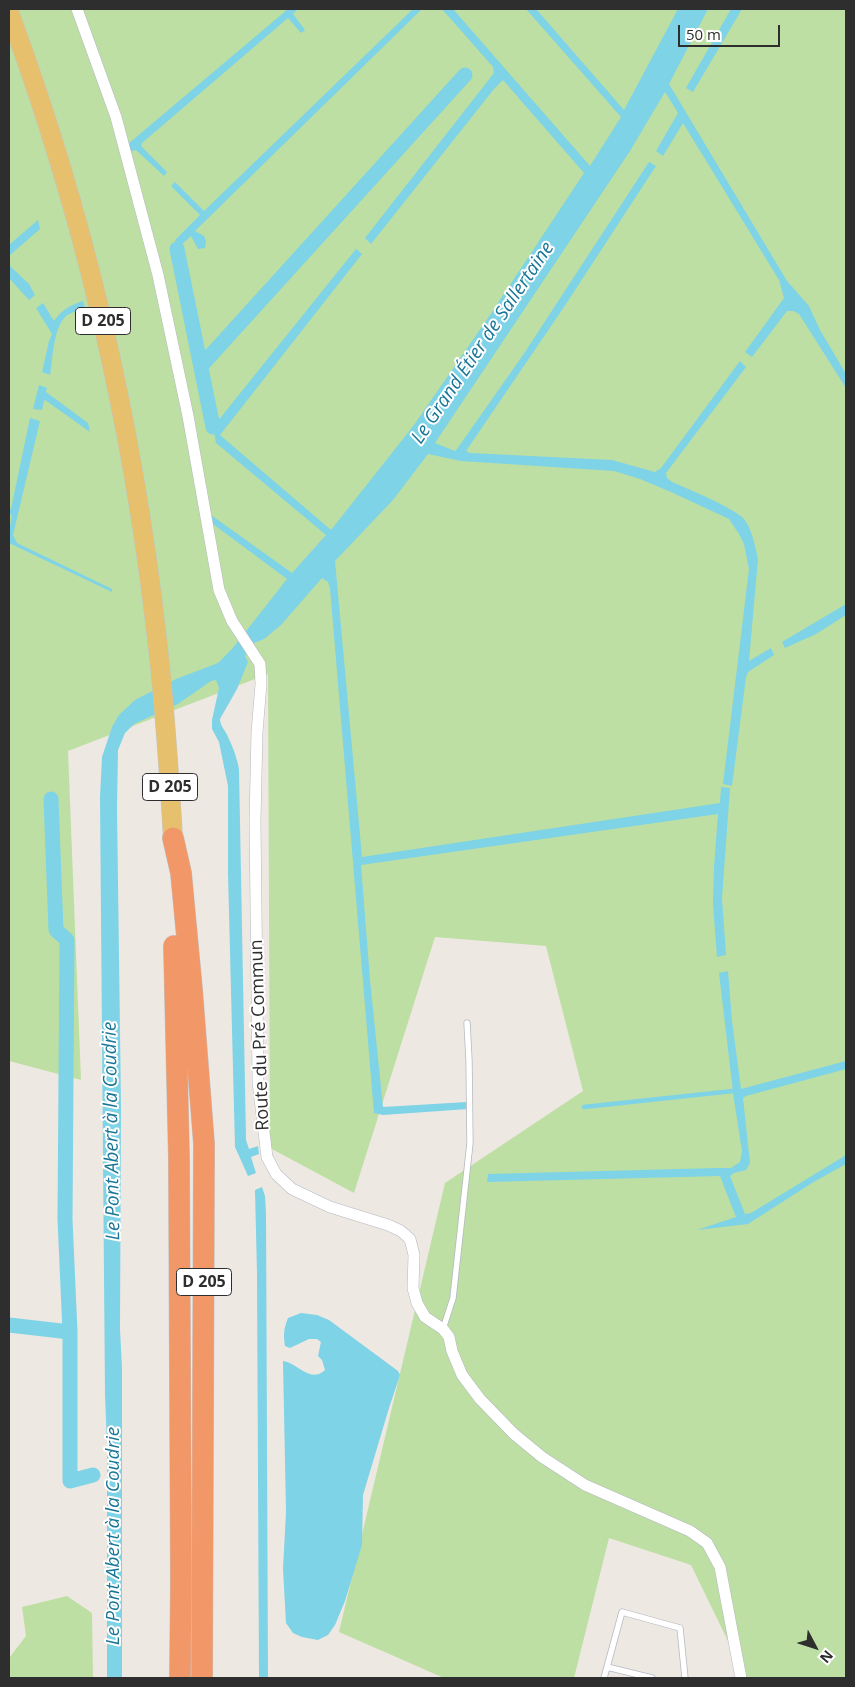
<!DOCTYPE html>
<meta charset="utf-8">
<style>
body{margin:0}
#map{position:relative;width:855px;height:1687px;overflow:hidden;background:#eee8e2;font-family:"Open Sans",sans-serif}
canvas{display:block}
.frame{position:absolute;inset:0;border:10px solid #2e2e2e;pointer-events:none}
.north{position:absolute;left:790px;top:1622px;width:50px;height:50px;-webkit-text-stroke:4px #fff;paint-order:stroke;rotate:130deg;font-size:14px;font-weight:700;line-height:20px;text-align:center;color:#2e2e2e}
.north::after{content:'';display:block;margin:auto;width:18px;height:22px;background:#2e2e2e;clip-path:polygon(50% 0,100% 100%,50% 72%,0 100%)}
.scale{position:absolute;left:678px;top:25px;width:102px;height:22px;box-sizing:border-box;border:2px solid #2e2e2e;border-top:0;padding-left:6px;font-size:15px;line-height:18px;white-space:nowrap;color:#2e2e2e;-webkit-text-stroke:4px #fff;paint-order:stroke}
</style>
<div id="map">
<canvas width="855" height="1687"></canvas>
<div class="frame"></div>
<div class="north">N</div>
<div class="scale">50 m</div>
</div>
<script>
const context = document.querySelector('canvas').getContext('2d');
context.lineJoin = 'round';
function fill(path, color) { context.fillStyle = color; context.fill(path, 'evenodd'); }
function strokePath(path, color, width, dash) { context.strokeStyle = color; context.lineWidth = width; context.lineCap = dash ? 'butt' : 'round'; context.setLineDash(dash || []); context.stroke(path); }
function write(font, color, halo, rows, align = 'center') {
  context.font = font + ' "Open Sans",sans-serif'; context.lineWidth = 4; context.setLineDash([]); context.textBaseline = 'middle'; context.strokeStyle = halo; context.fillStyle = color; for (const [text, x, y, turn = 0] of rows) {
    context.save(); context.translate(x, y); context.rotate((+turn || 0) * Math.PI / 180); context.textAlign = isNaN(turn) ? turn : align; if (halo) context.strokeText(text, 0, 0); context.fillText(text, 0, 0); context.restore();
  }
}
const green = new Path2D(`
 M9,9h837v1669h-100l-55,-113 -82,-27 -35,140h-130l-105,-46 106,-449 138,-92 -37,-145 -111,-9 -81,256 -84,-45 -2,-474 -200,77 13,329 -72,-19z
 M67,1596l25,17 1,65h-84v-20l17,-22 -4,-29z`);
const water = new Path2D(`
 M288,9h10l-5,5 12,16 -4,3 -13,-15 -146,125 -1,3 26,26 -3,4 -28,-26 -7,2 -1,-8z
 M413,9h9l-227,222 9,5 2,5 -1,7 -7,1 -7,-13 -14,13 -2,-9 25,-25 -29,-29 4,-4 29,29z
 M442,9h11l137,157 31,-49 -95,-108h10l88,101 54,-101h30l-39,75 118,197 22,25 11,24 26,44v14l-47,-74 -6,-3h-6l-35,46 -7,-5 39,-54 -5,-18 -96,-157 -20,33 -7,-5 22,-38 -13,-21 -35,59 -195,292 20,8 2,-2 66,-94 126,-193 7,4 -92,141 -98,144 4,2 142,7 43,12 6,-4 79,-107 6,6 -80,106 1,5 5,4c18,8 58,24 71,36 9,10 12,28 15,41l-9,102 22,-13 3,7 -26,17 -2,5 -14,109 -9,-2 26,-215 -5,-25 -5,-10 -10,-15 -58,-27 -31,-13 -26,-8 -153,-10 -33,-7 -35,46 -58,61 27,296 358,-54 1,-16 9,1 -8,110 4,57 -9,2 -4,-53 1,-37 4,-53 -357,51 9,115 13,127 84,-5 1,7 -85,6 -9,-2 -44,-525 -2,-6 -6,-4 -41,47 -17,14 -10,4 -9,13 3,6 -11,27 -17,30c0,7 6,12 8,18 5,10 9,21 11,32l7,371 3,9 9,-3 1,8 -8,3 5,16 -8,3 -13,-29 -7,-274v-87l-9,-44 -7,-13v-9l7,-32 -3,-8 -5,1 -33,23 -44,20 -9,9 -7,17 -1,58 4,299 -1,222 2,39v310h-15v-233l-2,-51 -5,-597 2,-40 10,-30 7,-12 16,-15 41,-21 42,-16 14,-14 55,-70 -74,-55 -2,-9 81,58 34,-38 -110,-92 -3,-16 143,-178 6,5 -142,181 111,95 83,-105 76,-110 94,-142 -81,-93 -9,9 -123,155 -6,-6 129,-165 -1,-6z
 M731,9h11l-49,83 -7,-4z
 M38,220l2,9 -31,27v-11z
 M9,265l20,19 6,11 -6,5 -20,-22z
 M83,301l2,8c-6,2 -14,3 -19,7 -13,13 -13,41 -16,59l-8,-3 7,-31 3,-7 -16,-26 7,-5 11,18c7,-11 17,-16 29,-20z
 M39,385l8,3 -1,4 42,31 2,9 -45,-32 -1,1 -2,9 -9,-1z
 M30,418l10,3 -27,114 4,8 95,46v3l-103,-49v-11l3,-17 -3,-1v-5h2z
 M846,604v11l-30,19 -31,14 -3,-6z
 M728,971l4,50 9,68 105,-28v8l-100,27 -3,2 7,65 -4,7 -12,3 -4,3 15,38 6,-1 95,-58v9l-34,19 -64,41 -51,6 39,-13 -16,-41 -233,6 1,-8 230,-6h13l9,-6 2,-11 -8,-51 -15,-127z
 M262,1187l3,9 1,17 2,465h-9l-2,-404 -2,-84z
 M301,1313l16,2 12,5 69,51 2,4 -11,33 -26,87 -1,50 -17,56 -10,24 -7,10 -10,5 -16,-3 -9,-4 -7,-10 -3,-54 3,-57 -3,-151c15,2 27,23 42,9l-3,-10 -4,-4 3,-14 -4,-3h-8l-19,9 -5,-2c-2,-11 -1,-18 3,-28z`);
const stream = new Path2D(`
 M584,1107l149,-16`);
const canal = new Path2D(`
 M177,249l36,178
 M201,366l264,-291
 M9,1325l61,7 -5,-113 2,-279 -11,-10 -5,-131
 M70,1332v149l23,-6`);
const lane = new Path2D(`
 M443,1329l10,-31 17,-155 -1,-83 -2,-37
 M607,1667l45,11
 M604,1678l18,-66 58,16 5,50`);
const street = new Path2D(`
 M77,9l39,108 42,158 30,141 31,174 13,31 28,43 1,20 -4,48 -2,89 3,261 9,75 9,17 16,15 38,18 58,18 13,6 9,8 4,16 -1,33 4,15 8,14 18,12 6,8 3,14 10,24 18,24 34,35 28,23 43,28 105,46 17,12 13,24 21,111`);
const primary = new Path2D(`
 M9,12c75,202 124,413 148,627 8,66 12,133 16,199`);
const highway = new Path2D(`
 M173,838l8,35 11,117 12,154 -2,534
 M174,946l5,213 2,425 -1,94`);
const shields = [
 [103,321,55],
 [170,787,55],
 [204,1282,55]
];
const shieldNames = [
 ["D 205",103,321],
 ["D 205",170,787],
 ["D 205",204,1282]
];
const streetNames = [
 ["Route du Pré Commun",260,1035,-92]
];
const waterNames = [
 ["Le Grand Étier de Sallertaine",483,343,-56],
 ["Le Pont Abert à la Coudrie",112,1131,-91],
 ["Le Pont Abert à la Coudrie",114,1536,-90]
];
fill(green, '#bddfa3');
fill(water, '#7ed3e6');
strokePath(stream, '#7ed3e6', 4.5);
strokePath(canal, '#7ed3e6', 15);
strokePath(lane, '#b5b8c0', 7);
strokePath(street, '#b5b8c0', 12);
strokePath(primary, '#c4c4c4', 20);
strokePath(highway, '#c4c4c4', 22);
strokePath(lane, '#fff', 5.5);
strokePath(street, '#fff', 11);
strokePath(primary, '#e7c06e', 19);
strokePath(highway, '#f29868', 21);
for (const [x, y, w] of shields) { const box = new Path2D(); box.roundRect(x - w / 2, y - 13.5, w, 27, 4); context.fillStyle = '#fff'; context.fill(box); strokePath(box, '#2e2e2e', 1); }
write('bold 16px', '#2e2e2e', null, shieldNames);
write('18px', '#2e2e2e', '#fff', streetNames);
write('italic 19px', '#197697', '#fff', waterNames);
</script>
